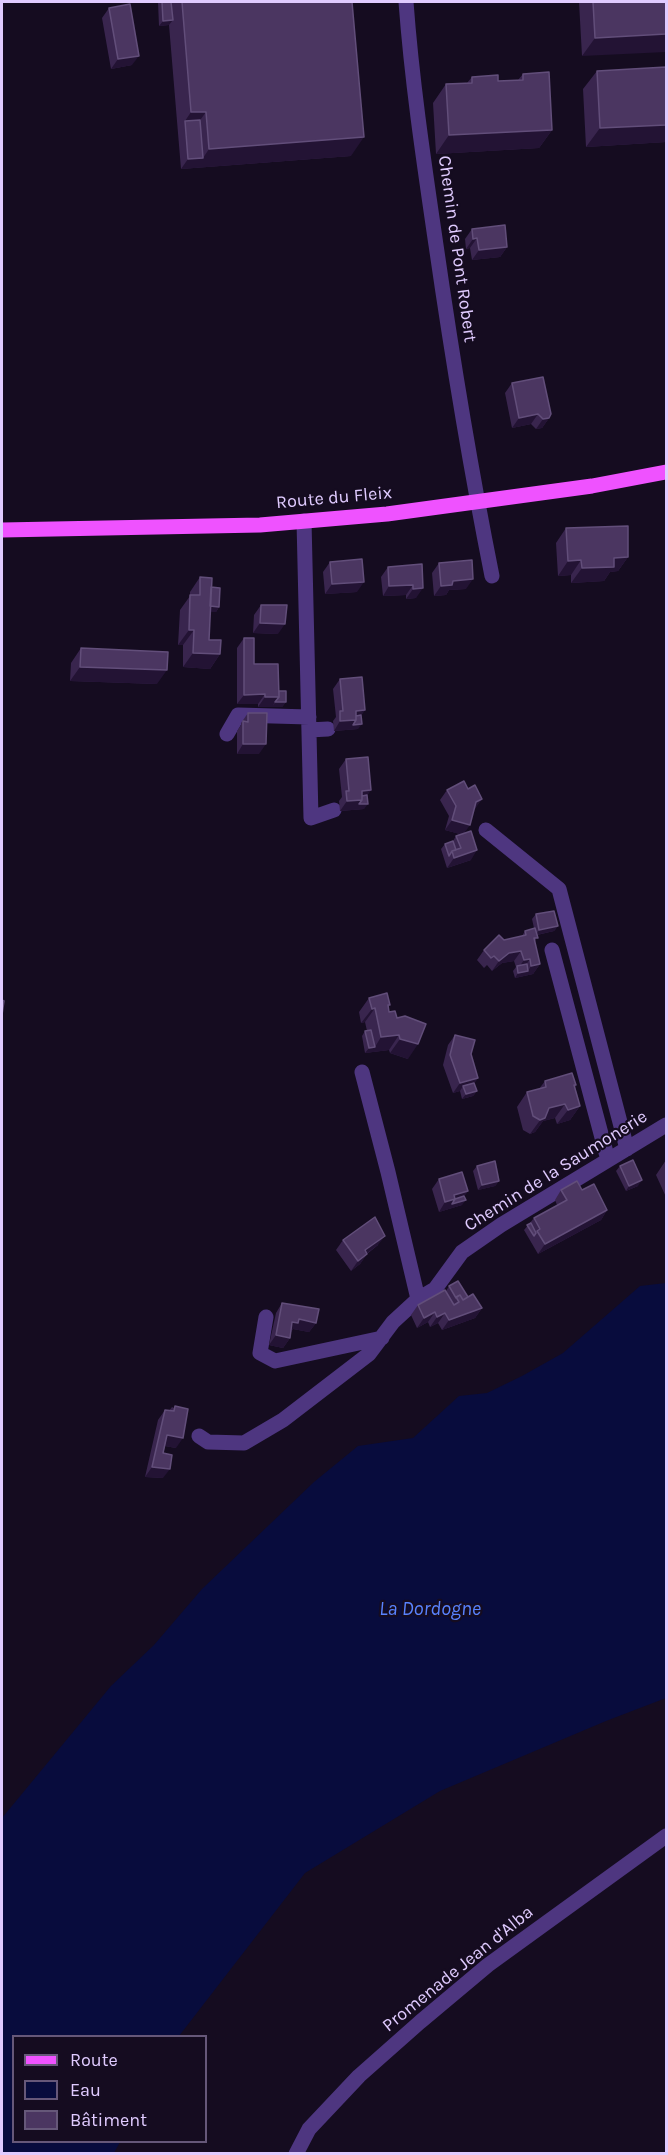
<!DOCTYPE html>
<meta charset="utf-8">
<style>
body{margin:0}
#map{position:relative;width:668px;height:2155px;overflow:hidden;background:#150c20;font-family:Karla,sans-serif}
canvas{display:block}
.frame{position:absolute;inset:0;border:3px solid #e0cbff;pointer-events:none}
.legend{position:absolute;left:12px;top:2035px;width:195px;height:108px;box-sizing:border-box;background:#150c20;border:2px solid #665879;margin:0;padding:8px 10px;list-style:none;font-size:18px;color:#e0cbff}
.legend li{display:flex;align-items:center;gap:12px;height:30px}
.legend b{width:30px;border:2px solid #665879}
</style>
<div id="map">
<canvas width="668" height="2155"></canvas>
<div class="frame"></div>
<ul class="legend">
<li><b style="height:8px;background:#ef52ff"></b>Route</li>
<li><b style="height:16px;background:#080c3d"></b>Eau</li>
<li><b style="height:16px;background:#4b3661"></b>Bâtiment</li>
</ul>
</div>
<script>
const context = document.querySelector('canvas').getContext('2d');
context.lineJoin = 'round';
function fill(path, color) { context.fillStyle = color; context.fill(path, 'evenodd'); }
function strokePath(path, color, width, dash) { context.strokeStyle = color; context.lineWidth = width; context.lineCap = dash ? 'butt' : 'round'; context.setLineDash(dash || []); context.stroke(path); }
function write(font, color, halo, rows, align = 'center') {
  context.font = font + ' Karla,sans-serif'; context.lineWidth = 4.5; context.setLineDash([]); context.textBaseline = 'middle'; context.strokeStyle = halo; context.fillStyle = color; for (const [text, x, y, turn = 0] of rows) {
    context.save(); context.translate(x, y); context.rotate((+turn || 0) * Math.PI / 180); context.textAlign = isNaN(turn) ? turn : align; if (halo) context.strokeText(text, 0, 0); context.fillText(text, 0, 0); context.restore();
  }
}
const water = new Path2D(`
 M666,1283v415l-60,23 -166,70 -135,82 -126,163h-165v106h106l-6,11h-112v-335l109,-132 43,-41 48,-56 112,-107 44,-36 55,-8 46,-42 28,-3 35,-17 41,-23 77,-67z`);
const minor = new Path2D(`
 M406,2c6,81 18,161 30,243 16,111 34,221 56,331
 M304,521l7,297 23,-8
 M309,730l19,-1
 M227,734l11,-19 71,2
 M486,830l73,59 68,260
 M552,950l56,210
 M362,1072l26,100 30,127
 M266,1317l-6,36 15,8 107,-23
 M199,1436l9,6 36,1 39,-23 86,-66 24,-32 25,-23 17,-10 27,-37 39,-27 165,-100
 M296,2154l13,-25 50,-53 61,-54 68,-57 178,-129`);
const major = new Path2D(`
 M2,530l258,-5 127,-11 205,-28 74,-14`);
const wall = new Path2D(`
 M158,2h194l-1,154 -170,13 -12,-144 -10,1z
 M579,2h87l-84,54z
 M109,8l23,57 -21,4 -9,-51z
 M666,67v75l-80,5 -3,-58 14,-18z
 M523,74l29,56 -13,18 -103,6 -3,-51 13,-19 21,-1 5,-6 26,4 20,-1z
 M472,229l35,18 -7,10 -28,3 -2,-12 -4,1 -1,-10z
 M512,383l37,35 -7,10 -6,1 -5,-5 -19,4 -7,-35z
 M566,528l62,29 -10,14 -8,1 -6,9 -33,2v-8l-13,1 -2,-33z
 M330,562l27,30 -32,2 -2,-22z
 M439,563l27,26 -17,1 -3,5 -12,1 -2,-23z
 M422,564l-6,34 -10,1v-4l-23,1 -2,-19 7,-10z
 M200,577l11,10 8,20 -3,5 -6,-1 -1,29 11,14 -10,15 -27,-2v-22h-5l2,-35 10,-14v-4z
 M261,605l17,29 -25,-1 1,-18z
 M244,638l10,26 25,27 7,11 -4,5h-24v-3h-21v-56z
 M81,648l76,36 -87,-3 1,-18z
 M340,679l25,31 -4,5 -3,14 -24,2 -1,-10 3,-4 -3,-28z
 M248,713l11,41h-22v-23l4,-6v-2z
 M346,759l25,31 -4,5 -3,14 -24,2 -1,-10 3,-4 -3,-28z
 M468,789l14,10 -8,10 -10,24 7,27 -24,8 -6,-19 4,-5 8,-3 3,-5 4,-2 -15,-4 4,-14 -9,-16 7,-10z
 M536,914l22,12 -4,5 -17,4 -2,7 5,22 -7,10 -18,4 -2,-7 3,-4 -2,-6 -12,2 -10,8 -5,-6 -3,3 -7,-8 7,-10 20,-10 18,-4 3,-5 9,-3 -2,-9z
 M369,998l19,9 1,5 6,-1 13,48 -18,-6 -1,-3 -24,3 -3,-17 3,-5h2l-2,-9 -4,1 -2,-11z
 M455,1035l23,43 -4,5 3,8 -4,5 -11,3 -2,-8 -7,2 -10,-28 5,-20z
 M545,1081l31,4 -1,2 5,19 -10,14 -13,4 -2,-6 -12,3 -8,11 -5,2 -7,-4 -6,-23 10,-15 12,-3z
 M666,1160v37l-10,-22z
 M477,1166l22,15 -4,5 -17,4 -5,-19z
 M620,1166l18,20 -12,5 -10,-20z
 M439,1179l29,12 -4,5 -2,9 -23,7 -7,-23z
 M561,1190h21l25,20 -6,10 -63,34 -14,-24 10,-12 23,-13 -2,-5z
 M343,1240l35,5 -11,9 -7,10 -9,7 -15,-21z
 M449,1286l19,11 14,11 -7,10 -33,12 -4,-7 -8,4 -2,-5 -11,6 -6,-13 7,-10 28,-14z
 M282,1303l34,20 -7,9 -16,-3 -2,3 -1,6 -7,10 -14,-3 7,-32z
 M175,1406l1,42 -11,-2 -2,7v25l-18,-1 13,-57 7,-10 4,1 3,-4 2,1z`);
const shadedWall = new Path2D(`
 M173,20l-4,5 -10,1 4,-5z
 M666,34v18l-84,4 13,-18z
 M139,56l-7,9 -21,4 7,-10z
 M191,112h15l-13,18 -8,-9z
 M666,125v17l-80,5 14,-19z
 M552,130l-13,18 -103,6 13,-19z
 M364,137l-13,19 -170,13 7,-10 15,-1 6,-9z
 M477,238l-7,10 -4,1 7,-10z
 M507,247l-7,10 -28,3 7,-10z
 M538,414l-7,10 -19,4 7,-10z
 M549,418l-7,10 -6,1 7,-10z
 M628,557l-10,14 -8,1 -6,9 -33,2 11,-15 32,-10z
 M581,560l-10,15 -13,1 10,-15z
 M473,579l-7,10 -17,1 -3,5 -12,1 7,-10 12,-5z
 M364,582l-7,10 -32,2 7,-10z
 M413,585l-7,10 -23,1 6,-10z
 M423,588l-7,10 -10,1 7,-10z
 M204,606l15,1 -3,5 -15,-1z
 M260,623l25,1 -7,10 -25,-1z
 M189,630h5l-11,15h-5z
 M193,653l27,1 -10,15 -27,-2z
 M80,667l87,3 -10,14 -87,-3z
 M265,694l-7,10h-21l7,-9z
 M265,697h14l-7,10h-14z
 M275,702h11l-4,5h-10z
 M365,710l-7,10 4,4 -4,5 -24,2 6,-10 16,-10z
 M243,744h23l-7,10h-22z
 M371,790l-7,10 4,4 -4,5 -24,2 7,-10 15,-10z
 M482,799l-7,10 -5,2 6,-9z
 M452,820l18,5 -7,10 -18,-5z
 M477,850l-6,10 -24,8 7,-10z
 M558,926l-4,5 -18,4 3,-5z
 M521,951l-7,10 -12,2 -10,8 7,-10 10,-8z
 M530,959l-7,10 -6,1 7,-10z
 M540,964l-7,10 -18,4 3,-5 10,-2 3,-5z
 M375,1008l-10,14 -4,1 11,-14z
 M399,1035l-10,15 -24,3 4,-5 6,-1 6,-10z
 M400,1039l18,5 -10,15 -18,-6z
 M478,1078l-7,10 -8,-2 -3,5 -7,2 7,-10z
 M477,1091l-4,5 -11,3 4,-5z
 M565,1104l-10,14 -12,3 -8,11 -5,2 19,-26z
 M580,1106l-10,14 -13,4 11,-14z
 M642,1180l-4,6 -12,5 3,-5z
 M499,1181l-4,5 -17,4 4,-5z
 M468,1191l-7,10 5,-1 -4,5 -23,7 6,-10 9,-7z
 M607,1210l-6,10 -63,34 7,-10z
 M385,1236l-7,9 -20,15 7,-10z
 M367,1254l-7,10 -9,7 7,-10z
 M482,1308l-7,10 -33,12 7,-10z
 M435,1312l-7,10 -11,6 7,-10z
 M445,1313l-7,10 -8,4 7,-10z
 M299,1319l17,4 -7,9 -16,-3 -2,3 1,-10z
 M276,1335l14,3 -7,10 -14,-3z
 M167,1435l16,3 -7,10 -16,-3z
 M152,1467l18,2 -7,9 -18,-1z`);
const building = new Path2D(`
 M162,2h9l2,18 -10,1z
 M182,2h170l12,135 -155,12 -3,-37h-15z
 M593,2h73v32l-71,4z
 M130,4l9,52 -21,3 -9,-51z
 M666,67v58l-66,3 -3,-57z
 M549,72l3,58 -103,5 -3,-51 26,-1v-6l26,-2v6l25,-1v-6z
 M200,120l3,38 -15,1 -3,-38z
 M505,225l2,22 -28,3 -2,-12 -4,1 -1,-10z
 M543,377l8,37 -2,4 -6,1 -5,-5 -19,4 -7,-35z
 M628,526v31l-14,1v9l-32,1 -1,-8 -13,1 -2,-33z
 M362,559l2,23 -32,2 -2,-22z
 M472,560l1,19 -20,2 -1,4 -11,1 -2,-23z
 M422,564l1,24 -10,1v-4l-24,1 -1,-19z
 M200,577l12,1 -3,62h12l-1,14 -27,-1 1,-23h-5l1,-35h10z
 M211,587l9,1 -1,19 -9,-1z
 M261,605h26l-2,19 -25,-1z
 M244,638h10v26h24l1,33h-14v-3l-21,1z
 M81,648l87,4 -1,18 -87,-3z
 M362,677l3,33 -9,1v9l-16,1v-10h3l-3,-32z
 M279,691h7v11h-11l4,-5z
 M248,713h19l-1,31h-23v-23l5,1z
 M361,715l1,9 -9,1 3,-5v-4z
 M368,757l3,33 -9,1v9l-15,1 -1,-10h3l-3,-32z
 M464,781l4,8 7,-4 7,14 -6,3 -6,23 -18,-5 4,-14 -9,-16z
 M367,795l1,9h-9l3,-4v-4z
 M471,831l6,19 -23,8 -2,-7 9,-3 -5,-12z
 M453,841l3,9 -4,1 -3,5 -4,-12z
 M554,911l4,15 -19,4 -3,-16z
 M535,928l3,10h-4l6,26 -9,2 -1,-7 -6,1 -3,-9 -12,2 -10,8 -5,-5 -3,2 -7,-8 15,-15 5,5 22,-5 -1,-4z
 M527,964l1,7 -10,2 -1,-7z
 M387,993l3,12h-2l1,7 6,-1 2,7 8,-2 21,8 -8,20 -18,-5 -1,-4 -18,2 -6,-29 -3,1 -3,-11z
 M2,1000l2,1 -2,14z
 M371,1030l4,17 -6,1 -4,-17z
 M455,1035l20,5 -4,14 7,24 -18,5 -10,-28z
 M572,1073l4,12h-2l6,21 -12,4 -3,-6 -16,4 -4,10 -5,2 -7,-4 -6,-24 19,-5 -1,-6z
 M474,1083l3,8 -11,3 -3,-8z
 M633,1160l9,20 -13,6 -9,-20z
 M495,1161l4,20 -17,4 -5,-19z
 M462,1172l6,19 -14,4 1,4 -10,3 -6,-23z
 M577,1181l5,9 12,-6 13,26 -62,34 -8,-13 3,-2 -6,-11 33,-18 -6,-10z
 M464,1196l2,4 -14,4 3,-5z
 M375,1217l10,19 -20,14 2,4 -9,7 -15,-21z
 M531,1223l5,10 -2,3 -7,-11z
 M458,1281l10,16 -5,3 -3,-5 -4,3 -7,-12z
 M445,1290l9,15 5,-3 -3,-5 4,-2 3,5 10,-6 9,14 -33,12 -4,-7 -8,4 -2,-5 -11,6 -6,-13z
 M282,1303l37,6 -3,14 -17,-4 -1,4 -6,-1 -2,16 -14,-3z
 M175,1406l13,3 -5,29 -16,-3 -4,18 9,2 -2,14 -18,-2 13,-57 9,1z`);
const streetNames = [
 ["Chemin de Pont Robert",457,249,82],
 ["Route du Fleix",334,498,-5],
 ["Chemin de la Saumonerie",556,1171,-32],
 ["Promenade Jean d'Alba",458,1969,-39]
];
const waterNames = [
 ["La Dordogne",430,1609]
];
fill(water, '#080c3d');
strokePath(minor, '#4e3680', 15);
strokePath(major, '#ef52ff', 15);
fill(wall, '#39254e');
fill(shadedWall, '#231334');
fill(building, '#4b3661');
strokePath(building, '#624e7a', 1.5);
write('18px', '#e0cbff', '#150c20', streetNames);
write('italic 20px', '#5983ff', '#150c20', waterNames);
</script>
